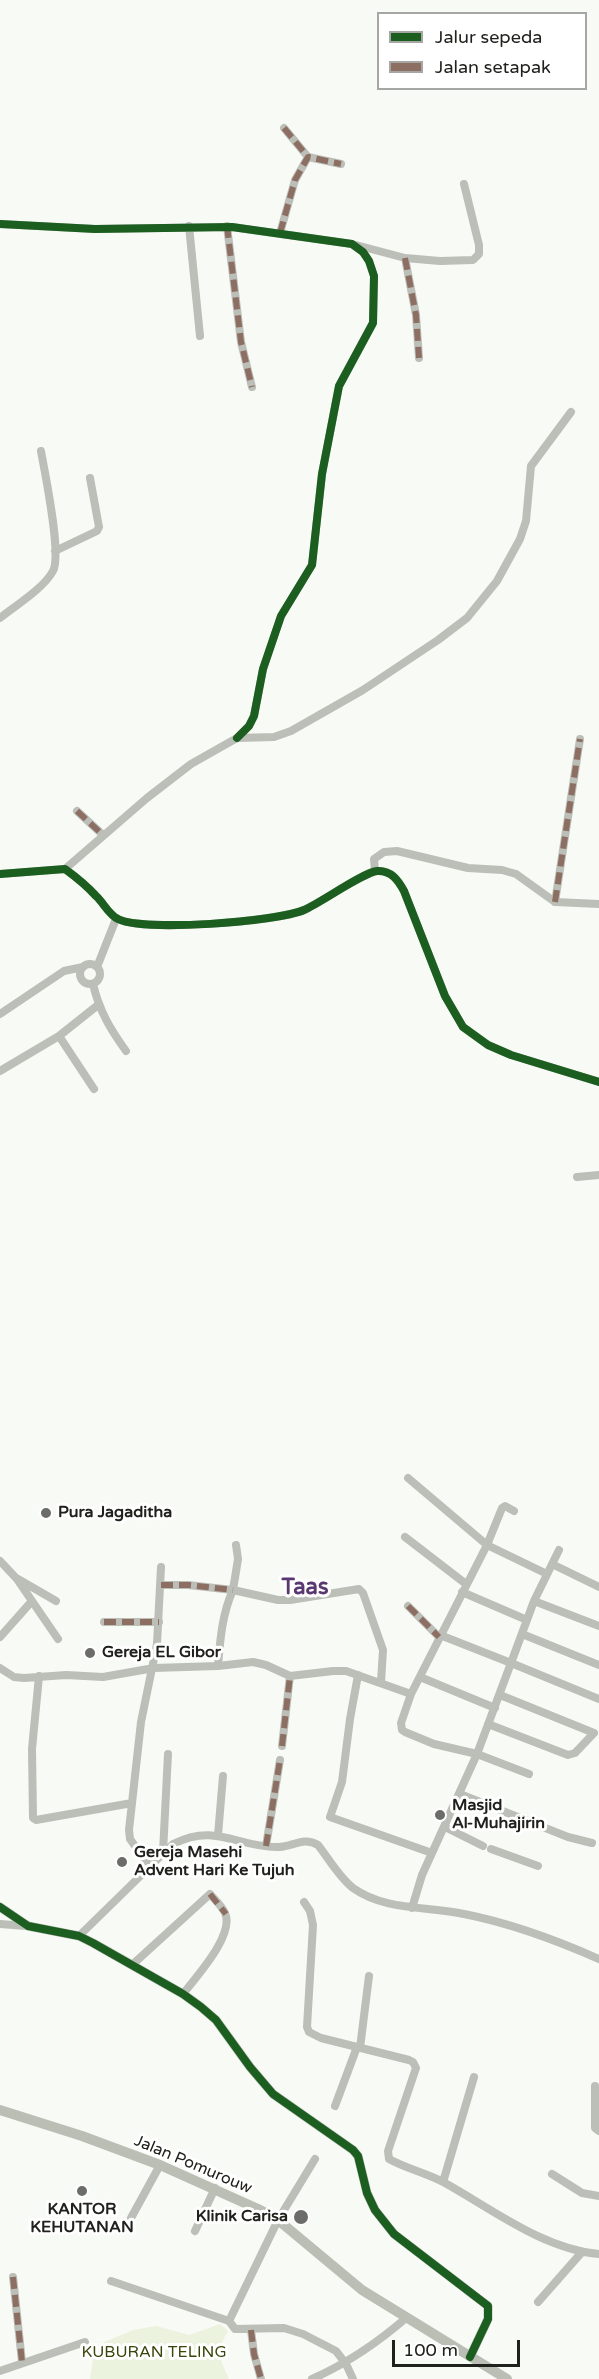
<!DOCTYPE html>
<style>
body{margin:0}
#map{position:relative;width:599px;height:2379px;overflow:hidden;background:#f8faf5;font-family:"Varela Round",sans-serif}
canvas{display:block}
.legend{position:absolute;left:377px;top:12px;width:210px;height:78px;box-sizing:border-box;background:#fff;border:2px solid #a6a6a5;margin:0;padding:8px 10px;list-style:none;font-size:18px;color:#20211d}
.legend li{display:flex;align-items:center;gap:12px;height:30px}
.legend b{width:30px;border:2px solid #a6a6a5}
.scale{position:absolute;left:392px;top:2340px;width:128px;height:27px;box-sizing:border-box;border:3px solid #20211d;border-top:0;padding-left:8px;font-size:18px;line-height:21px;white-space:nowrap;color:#20211d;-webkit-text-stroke:4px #fff;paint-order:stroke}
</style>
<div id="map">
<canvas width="599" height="2379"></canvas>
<ul class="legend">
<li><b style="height:8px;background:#1b5e20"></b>Jalur sepeda</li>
<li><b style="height:8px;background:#8d6e63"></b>Jalan setapak</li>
</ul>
<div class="scale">100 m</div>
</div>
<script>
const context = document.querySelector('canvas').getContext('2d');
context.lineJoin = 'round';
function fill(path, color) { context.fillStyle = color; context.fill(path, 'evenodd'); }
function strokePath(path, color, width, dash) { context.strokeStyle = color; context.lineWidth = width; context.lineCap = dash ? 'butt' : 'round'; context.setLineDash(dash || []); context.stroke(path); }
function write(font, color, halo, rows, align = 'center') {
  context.font = font + ' "Varela Round",sans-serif'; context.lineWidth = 6; context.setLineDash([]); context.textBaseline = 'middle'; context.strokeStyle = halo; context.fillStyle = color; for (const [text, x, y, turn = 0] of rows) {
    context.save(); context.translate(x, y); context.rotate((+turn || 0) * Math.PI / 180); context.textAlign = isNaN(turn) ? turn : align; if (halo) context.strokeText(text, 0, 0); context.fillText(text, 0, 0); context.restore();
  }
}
const green = new Path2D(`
 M220,2324l8,7c-13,22 -9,25 1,48h-139l5,-33 38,-16 23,-4 33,9z`);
const minor = new Path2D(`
 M284,128l24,29
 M0,224l95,5 137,-2 120,17 11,8 6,9 5,15 -1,47 -34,63 -17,88 -10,91 -31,51 -18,53 -9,47 -5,10 -12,12
 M189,226l11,110
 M227,226l14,116 11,45
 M280,233l15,-53 13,-23 33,7
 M356,245l49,13 35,3 33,-1 6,-6v-9l-15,-61
 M405,258l11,57 3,43
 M55,551l42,-20 2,-4 -9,-49
 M0,618c15,-12 44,-30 53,-47 9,-17 -8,-97 -12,-120
 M77,811l26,24
 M65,869l82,-71 44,-34 46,-26 37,-1 17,-6 72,-41 75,-50 29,-22 30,-37 23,-42 6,-18 5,-55 40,-54
 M375,871l-1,-12 10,-7 13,-1 71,17 34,2 14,4 39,28 44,2
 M0,874l65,-5c11,8 22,17 31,27 7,6 13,19 22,23 26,13 158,3 186,-9 18,-8 58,-37 73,-39 14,-1 21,9 27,20l41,105 18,31 25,18 23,10 88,27
 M555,902l25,-163
 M80 974a10 10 0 1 1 20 0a10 10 0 1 1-20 0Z
 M97,967l19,-48
 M93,984c6,26 17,45 33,67
 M0,1014l64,-43 19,-4
 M59,1036l35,53
 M0,1071l59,-35 39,-31
 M577,1177l22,-2
 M408,1478l79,67 15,-37 3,-2 9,5
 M405,1537l61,47
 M0,1561l17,18 15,22 -32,36
 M552,1564l47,23
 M18,1579l38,22
 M161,1585h27l45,5 5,-31 -2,-14
 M462,1592l65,28
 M32,1601l26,38
 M534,1601l25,-51
 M408,1606l31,31
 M104,1622h55
 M522,1634l77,31
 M440,1635l71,28 23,-62 65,25
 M218,1666c2,-25 4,-52 15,-76l45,10h12l69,-11 4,4 20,57 -2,32
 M0,1668l14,9 10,1 42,-3 37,2 51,-9 64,-2 35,-4 13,3 24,11 43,-5h13l65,23 76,-149 60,29
 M358,1675l-8,44 -8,63 -12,35 102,36
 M39,1676l-7,73 1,69 3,2 96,-17
 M420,1677l75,31
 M411,1694l-10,29 1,7 3,2 29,12 43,10 52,20
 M488,1724l80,31 7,-2 19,-20 -94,-38
 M282,1746l8,-70
 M460,1794l108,43 24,6
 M445,1827l38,19
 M218,1835l5,-59
 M266,1846l14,-86
 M491,1849l47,17
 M163,1852l5,-98
 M150,1867l-20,-28 -1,-9 12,-108 16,-78 4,-77
 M304,1902l6,9 3,14 -6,102 2,5 12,6 88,22 4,2 3,6 -28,83 1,8c18,10 38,14 56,24 47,26 98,66 154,71
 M412,1908l10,-33 55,-121 34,-91 88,36
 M0,1924l26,2
 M79,1936l94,-92c43,-22 65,4 105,3 15,0 25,-11 40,-2 11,14 21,32 35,43 32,23 75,18 111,26 46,9 92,26 135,45
 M132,1965l78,-71c5,6 12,12 15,19 10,22 -29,64 -42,81
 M360,2048l9,-72
 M595,2086v42l4,3
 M335,2106l22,-59
 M315,2159l-37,61 -49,101 6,8 49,-1 19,6 33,17 10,13 7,15
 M552,2174l30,19 17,3
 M443,2182l31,-105
 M131,2218l29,-53
 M195,2231l20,-43
 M13,2277l9,85
 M111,2281l118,40
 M538,2302l44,-50
 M251,2330l3,24 7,25
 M0,2371l85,-29
 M312,2379c36,-16 64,-35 94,-61`);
const tertiary = new Path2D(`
 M0,1907l28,19 51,10 14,7 90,51 18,13 15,13 34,47 23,27 80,56 5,6 9,37 8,17 19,24 94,72v13l-18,38`);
const secondary = new Path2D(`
 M0,2110l82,26 78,29 98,44 20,11 84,70 145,89`);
const quiet = new Path2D(`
 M284,128l24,29
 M227,226l14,116 11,45
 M280,233l15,-53 13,-23 33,7
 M405,258l11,57 3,43
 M77,811l26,24
 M555,902l25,-163
 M161,1585h27l45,5
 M408,1606l31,31
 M104,1622h55
 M282,1746l8,-70
 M266,1846l14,-86
 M210,1894l16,20
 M13,2277l9,85
 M251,2330l3,24 7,25`);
const cycleway = new Path2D(`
 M0,224l95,5 137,-2 120,17 11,8 6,9 5,15 -1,47 -34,63 -17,88 -10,91 -31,51 -18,53 -9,47 -5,10 -12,12
 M0,874l65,-5c11,8 22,17 31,27 7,6 13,19 22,23 26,13 158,3 186,-9 18,-8 58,-37 73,-39 14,-1 21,9 27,20l41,105 18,31 25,18 23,10 88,27
 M0,1907l28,19 51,10 14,7 90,51 18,13 15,13 34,47 23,27 80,56 5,6 9,37 8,17 19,24 94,72v13l-18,38`);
const markers = [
 [46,1513,6,"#6c6d69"],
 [90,1653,6,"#6c6d69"],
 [440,1815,6,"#6c6d69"],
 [122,1862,6,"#6c6d69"],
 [82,2191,6,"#6c6d69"],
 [301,2217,8,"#6c6d69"]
];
const poiNames = [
 ["Pura Jagaditha",58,1513],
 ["Gereja EL Gibor",102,1653],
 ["Masjid",452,1806],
 ["Al-Muhajirin",452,1824],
 ["Gereja Masehi",134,1853],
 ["Advent Hari Ke Tujuh",134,1871],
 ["KANTOR",82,2210,"center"],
 ["KEHUTANAN",82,2228,"center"],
 ["Klinik Carisa",288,2217,"right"]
];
const streetNames = [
 ["Jalan Pomurouw",193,2165,23]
];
const parkNames = [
 ["KUBURAN TELING",154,2353]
];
const districtNames = [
 ["Taas",305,1588]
];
fill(green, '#ebf2de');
strokePath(minor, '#bcbeb8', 8);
strokePath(tertiary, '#bcbeb8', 9);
strokePath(secondary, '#bbbeb5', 10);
strokePath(quiet, '#8d6e63', 6, [12, 6]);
strokePath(cycleway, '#1b5e20', 8);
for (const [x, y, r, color] of markers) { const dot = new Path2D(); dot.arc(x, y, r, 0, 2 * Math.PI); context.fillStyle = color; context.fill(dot); strokePath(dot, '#fff', 2); }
write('bold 16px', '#20211d', '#fff', poiNames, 'left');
write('16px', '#20211d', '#fff', streetNames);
write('16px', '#384409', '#fff', parkNames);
write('bold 22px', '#593771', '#fff', districtNames);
</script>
